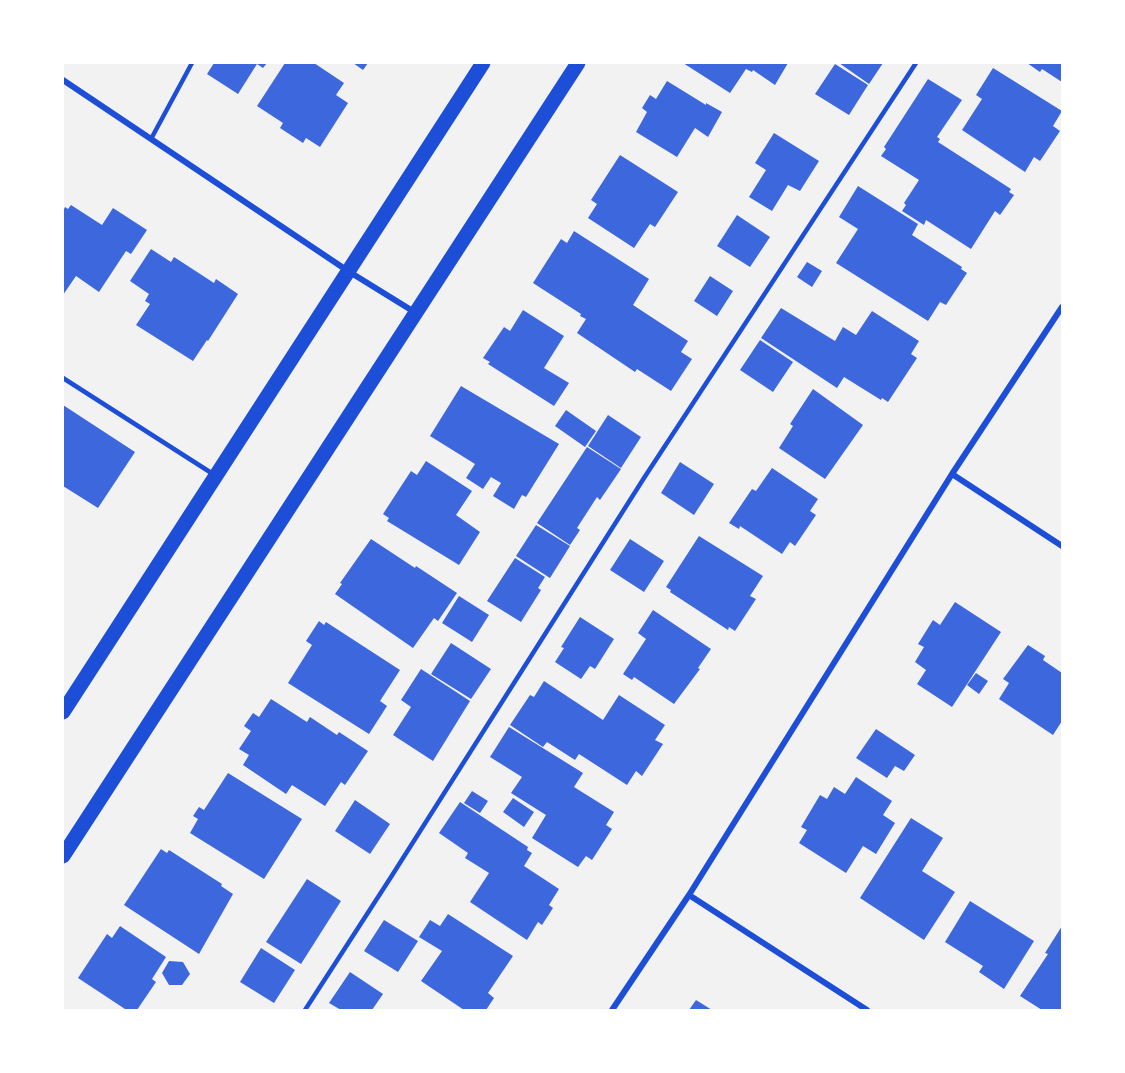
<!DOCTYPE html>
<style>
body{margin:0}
#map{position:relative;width:1125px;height:1073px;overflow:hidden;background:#f2f2f2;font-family:Montserrat,sans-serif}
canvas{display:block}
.frame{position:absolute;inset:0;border:64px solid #fff;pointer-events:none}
</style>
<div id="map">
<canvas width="1125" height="1073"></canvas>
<div class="frame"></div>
</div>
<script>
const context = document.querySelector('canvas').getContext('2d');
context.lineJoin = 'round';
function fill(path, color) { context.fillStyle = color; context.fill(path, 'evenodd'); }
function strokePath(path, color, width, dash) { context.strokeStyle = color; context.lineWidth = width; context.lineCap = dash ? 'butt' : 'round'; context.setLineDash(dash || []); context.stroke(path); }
const building = new Path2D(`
 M214,63h53l-4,5 -6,-4 -19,30 -31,-20z
 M285,63h29l30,20 -8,12 12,8 -28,44 -14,-9 -3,5 -23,-15 3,-5 -26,-17z
 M353,63h15l-5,7z
 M683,63h105l-13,22 -22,-15 -1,2 -6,-3 -16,24z
 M839,63h44l-14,21z
 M1027,63h35v19l-20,-13 -2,3z
 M835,64l33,21 -19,30 -34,-21z
 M993,68l69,43 -9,15 7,5 -20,30 -6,-4 -9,15 -63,-42 20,-31 -6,-4z
 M928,79l34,21 -25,37 3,2 -2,3 73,47 -2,3 5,3 -14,20 -5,-4 -24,38 -45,-29 -2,5 -22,-14 4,-6 -2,-2 15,-23 -38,-24 5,-7 -2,-2z
 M667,81l39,24v-2l16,9 -14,25 -13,-9 -18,29 -41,-25 11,-20 -5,-4 8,-13 6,4z
 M774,133l45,28 -19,30 -12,-6 -16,26 -23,-14 17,-27 -11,-7z
 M620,155l58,37 -23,35 -5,-3 -16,24 -46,-30 9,-14 -6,-4z
 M858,186l60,38 -6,11 50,32 -1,2 6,4 -21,32 -6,-3 -12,19 -92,-58 22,-34 -19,-12z
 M71,205l31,20 11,-17 34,22 -16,24 -5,-3 -27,41 -23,-16 -13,19v-84l2,-4 3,2z
 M737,215l33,22 -20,30 -33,-21z
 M574,231l75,48 -16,26 55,36 -7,11 11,7 -21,32 -34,-22 -2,3 -58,-39 9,-14 -6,-3 1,-2 -48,-31 28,-44 6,4z
 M151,249l20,13 3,-5 40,26 2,-4 22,15 -30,47 -1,-1 -14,21 -57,-36 14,-21 -5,-3 4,-7 -19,-13z
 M807,262l15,9 -10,16 -15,-10z
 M710,276l23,15 -16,25 -23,-15z
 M781,308l54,33 8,-14 13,8 16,-24 47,30 -8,13 6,4 -29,44 -6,-4 -1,2 -37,-23 -7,11 -76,-50z
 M523,310l41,26 -20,32 25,15 -15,23 -66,-42 2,-2 -7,-4 21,-31 6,4z
 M760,340l33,22 -20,30 -33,-22z
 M461,386l98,58 -33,53 -4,-2 -8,14 -21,-13 8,-13 -10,-6 -8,12 -17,-11 9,-14 -45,-28z
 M813,389l50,36 -38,54 -46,-31 14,-22 -3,-2z
 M63,405l72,47 -37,56 -35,-22z
 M566,410l30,21 -11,16 -30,-21z
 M608,415l33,22 -20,31 -33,-22z
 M587,447l34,22 -21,31 -3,-3 -20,31 3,2 -10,15 -33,-22z
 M426,461l46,30 -16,24 24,17 -21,33 -72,-44 2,-3 -6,-4 28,-43 6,4z
 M680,462l34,22 -20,31 -33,-22z
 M772,468l46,31 -8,12 6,4 -21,31 -5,-4 -8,12 -42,-28 -1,3 -10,-6 23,-34 4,2z
 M536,525l34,21 -20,32 -34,-22z
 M699,536l64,40 -13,20 6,3 -21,32 -6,-4 -1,3 -58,-38 1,-2 -5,-3z
 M371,539l44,29 1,-2 41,27 -19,28 -4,-3 -21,30 -78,-54 7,-10 -2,-1z
 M630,539l34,22 -20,31 -34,-22z
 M515,558l30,19 -7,11 3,2 -20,32 -34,-21z
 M459,596l30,19 -17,27 -30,-19z
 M955,602l46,30 -49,75 -35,-23 9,-14 -11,-8 9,-15 -6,-3 15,-24 7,5z
 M653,610l58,39 -13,19 2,1 -26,35 -40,-27 -2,3 -9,-6 23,-35 -8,-6z
 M580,617l34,22 -19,30 -5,-3 -9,13 -26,-17 9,-14 -3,-1z
 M319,621l5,4 2,-3 74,48 -20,31 7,5 -18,28 -81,-51 24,-38 -6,-4z
 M451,643l40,26 -20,30 -40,-25z
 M1028,645l17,11 -2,4 19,13v48l-9,14 -54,-36 10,-16 -6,-4z
 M421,669l49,32 -37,60 -40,-26 18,-28 -10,-7z
 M976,673l12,8 -9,13 -12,-9z
 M544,681l59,39 16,-25 46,30 -10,15 8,4 -21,32 -6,-5 -9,14 -48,-31 -4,6 -28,-18 -4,5 -33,-22 20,-30 4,2z
 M271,699l36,23 3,-5 27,18 2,-3 29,19 -23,34 -4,-3 -16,24 -33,-21 -6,9 -43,-29 6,-10 -10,-6 12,-18 -7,-5 9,-13 6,4z
 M509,727l74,46 -9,14 40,25 -8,13 6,4 -20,31 -6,-4 -8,11 -46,-29 14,-23 -35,-22 11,-16 -32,-20z
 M876,729l39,26 -11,16 -9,-5 -8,12 -31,-20z
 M228,773l74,46 -38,60 -74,-46 8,-14 -5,-3 6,-9 5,3z
 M856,777l36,24 -9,14 12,8 -19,31 -13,-8 -17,27 -47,-30 8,-13 -6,-3 19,-32 7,4 7,-12 11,7z
 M472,791l16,10 -8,12 -16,-10z
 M513,798l21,14 -10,15 -21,-15z
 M355,800l35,24 -20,30 -35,-23z
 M460,802l68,45 -1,3 5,3 -8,13 35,23 -10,16 4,3 -11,17 -4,-3 -11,18 -57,-38 19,-29 -24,-15 3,-5 -29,-20z
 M911,818l32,20 -21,33 33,21 -31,48 -64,-42z
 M161,849l6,4 2,-3 53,34 -1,2 12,8 -34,60 -75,-49z
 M307,879l34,22 -40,63 -35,-22z
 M970,901l64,40 -30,48 -25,-17 4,-6 -38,-24z
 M448,914l65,42 -25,37 6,5 -8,12h-22l-43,-29 21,-30 -23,-14 11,-17 10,6z
 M384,920l34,21 -20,31 -34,-21z
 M120,926l46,31 -14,22 4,3 -19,28h-13l1,-1 -47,-31 29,-44 5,4z
 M1062,926v84h-20l-22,-14 28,-42 -3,-1z
 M261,948l34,22 -21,33 -34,-21z
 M169,961l14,1 7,12 -8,11h-13l-7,-12z
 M350,972l33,22 -11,16h-31l-12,-7z
 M696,1000l16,10h-23z`);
const service = new Path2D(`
 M151,139l41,-76
 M63,378l150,96
 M305,1010l86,-133 253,-399 272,-415`);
const minor = new Path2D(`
 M63,80l285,191 68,42
 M952,474l110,72
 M689,895l178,115
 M612,1010l77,-115 263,-421 110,-167`);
const primary = new Path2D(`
 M63,712l420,-649
 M63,856l515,-793`);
fill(building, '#3d67dc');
strokePath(service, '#1d4ed8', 4.5);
strokePath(minor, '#1d4ed8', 6);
strokePath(primary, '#1d4ed8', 15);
</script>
